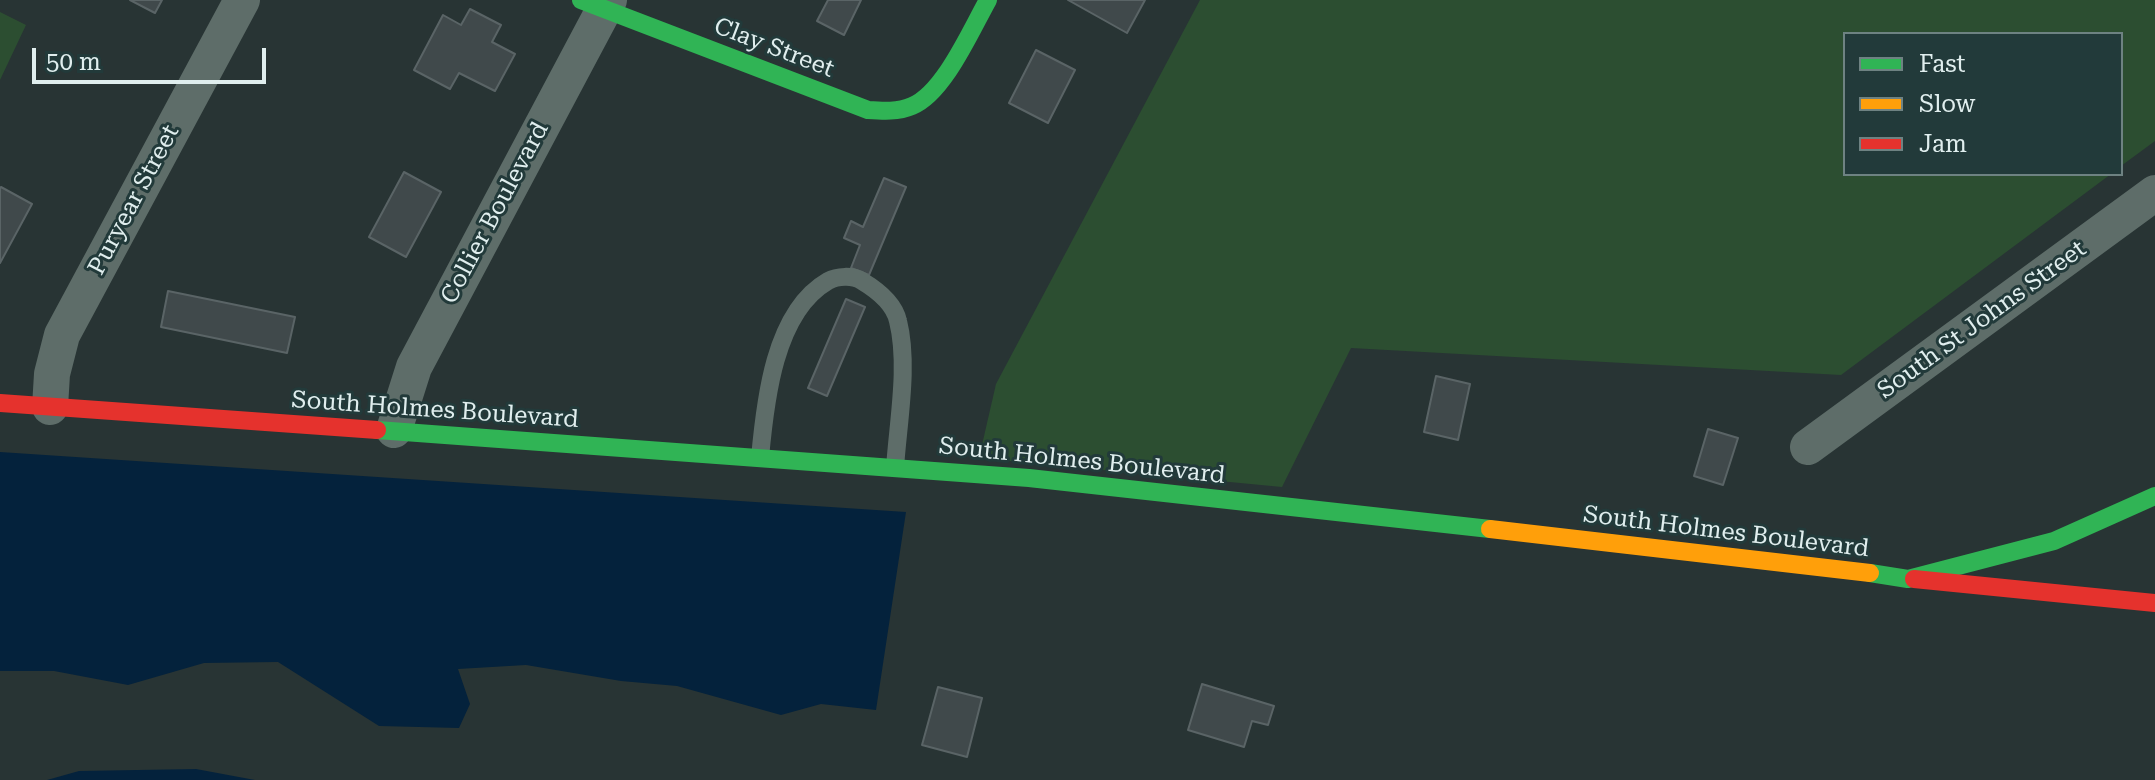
<!DOCTYPE html>
<style>
body{margin:0}
#map{position:relative;width:2155px;height:780px;overflow:hidden;background:#283434;font-family:"Roboto Serif",serif}
canvas{display:block}
.legend{position:absolute;left:1843px;top:32px;width:280px;height:144px;box-sizing:border-box;background:#223a3a;border:2px solid #6e8282;margin:0;padding:10px 14px;list-style:none;font-size:24px;color:#e0eeee}
.legend li{display:flex;align-items:center;gap:16px;height:40px}
.legend b{width:40px;border:2px solid #6e8282}
.scale{position:absolute;left:32px;top:48px;width:234px;height:36px;box-sizing:border-box;border:4px solid #e0eeee;border-top:0;padding-left:10px;font-size:24px;line-height:28px;white-space:nowrap;color:#e0eeee;-webkit-text-stroke:6px #223a3a;paint-order:stroke}
</style>
<div id="map">
<canvas width="2155" height="780"></canvas>
<ul class="legend">
<li><b style="height:10px;background:#30b455"></b>Fast</li>
<li><b style="height:10px;background:#ff9f0a"></b>Slow</li>
<li><b style="height:10px;background:#e5322d"></b>Jam</li>
</ul>
<div class="scale">50 m</div>
</div>
<script>
const context = document.querySelector('canvas').getContext('2d');
context.lineJoin = 'round';
function fill(path, color) { context.fillStyle = color; context.fill(path, 'evenodd'); }
function strokePath(path, color, width, dash) { context.strokeStyle = color; context.lineWidth = width; context.lineCap = dash ? 'butt' : 'round'; context.setLineDash(dash || []); context.stroke(path); }
function write(font, color, halo, rows, align = 'center') {
  context.font = font + ' "Roboto Serif",serif'; context.lineWidth = 6; context.setLineDash([]); context.textBaseline = 'middle'; context.strokeStyle = halo; context.fillStyle = color; for (const [text, x, y, turn = 0] of rows) {
    context.save(); context.translate(x, y); context.rotate((+turn || 0) * Math.PI / 180); context.textAlign = isNaN(turn) ? turn : align; if (halo) context.strokeText(text, 0, 0); context.fillText(text, 0, 0); context.restore();
  }
}
const green = new Path2D(`
 M1200,0h955v141l-34,25v-132h-276v140h266l-270,201 -490,-27 -69,139 -303,-29 17,-74z
 M0,12l26,13 -26,55z`);
const water = new Path2D(`
 M0,452l906,60 -30,198 -55,-6 -40,11 -104,-29 -56,-5 -95,-16 -68,4 12,35 -11,24 -80,-2 -101,-64 -74,1 -76,22 -74,-14h-54z
 M196,769l59,11h-208l32,-9z`);
const building = new Path2D(`
 M130,0h32l-7,13z
 M828,0h33l-17,35 -27,-14z
 M1068,0h77l-18,33z
 M470,9l31,16 -9,17 23,12 -20,37 -36,-18 -9,16 -36,-19 29,-55 18,10z
 M1036,50l39,20 -27,53 -39,-20z
 M404,172l37,20 -35,65 -37,-20z
 M884,178l22,9 -37,88 -18,-7 9,-23 -16,-7 7,-17 12,6z
 M1,187l31,17 -32,59v-75z
 M168,291l127,26 -8,36 -126,-26z
 M846,299l19,8 -38,89 -19,-8z
 M1436,376l34,8 -12,56 -34,-8z
 M1708,429l30,9 -15,47 -29,-9z
 M1202,684l72,22 -6,19 -16,-4 -8,26 -56,-17z
 M938,687l44,11 -15,59 -45,-12z`);
const lane = new Path2D(`
 M760,458c5,-56 14,-146 68,-177 9,-5 25,-6 34,0 15,9 32,22 36,40 11,44 0,101 -3,147`);
const street = new Path2D(`
 M50,407l2,-33 10,-39 180,-335
 M394,430l20,-63 195,-367
 M1808,447l347,-254`);
const fast = new Path2D(`
 M581,0l287,110c15,1 30,2 44,-4 32,-13 59,-76 76,-106
 M377,430l652,48 461,51
 M1870,573l38,6 146,-38 101,-45`);
const slow = new Path2D(`
 M1490,529l380,44`);
const jam = new Path2D(`
 M0,403l377,27
 M1914,579l241,24`);
const streetNames = [
 ["Clay Street",774,48,21],
 ["Puryear Street",134,200,-62],
 ["Collier Boulevard",495,213,-62],
 ["South St Johns Street",1982,320,-36],
 ["South Holmes Boulevard",435,410,4],
 ["South Holmes Boulevard",1082,461,6],
 ["South Holmes Boulevard",1726,532,7]
];
fill(green, '#2c4e31');
fill(water, '#04223c');
fill(building, '#40494b');
strokePath(building, '#5a6466', 2);
strokePath(lane, '#5e6d69', 18);
strokePath(street, '#5e6d69', 36);
strokePath(fast, '#30b455', 18);
strokePath(slow, '#ff9f0a', 18);
strokePath(jam, '#e5322d', 18);
write('24px', '#e0eeee', '#223a3a', streetNames);
</script>
